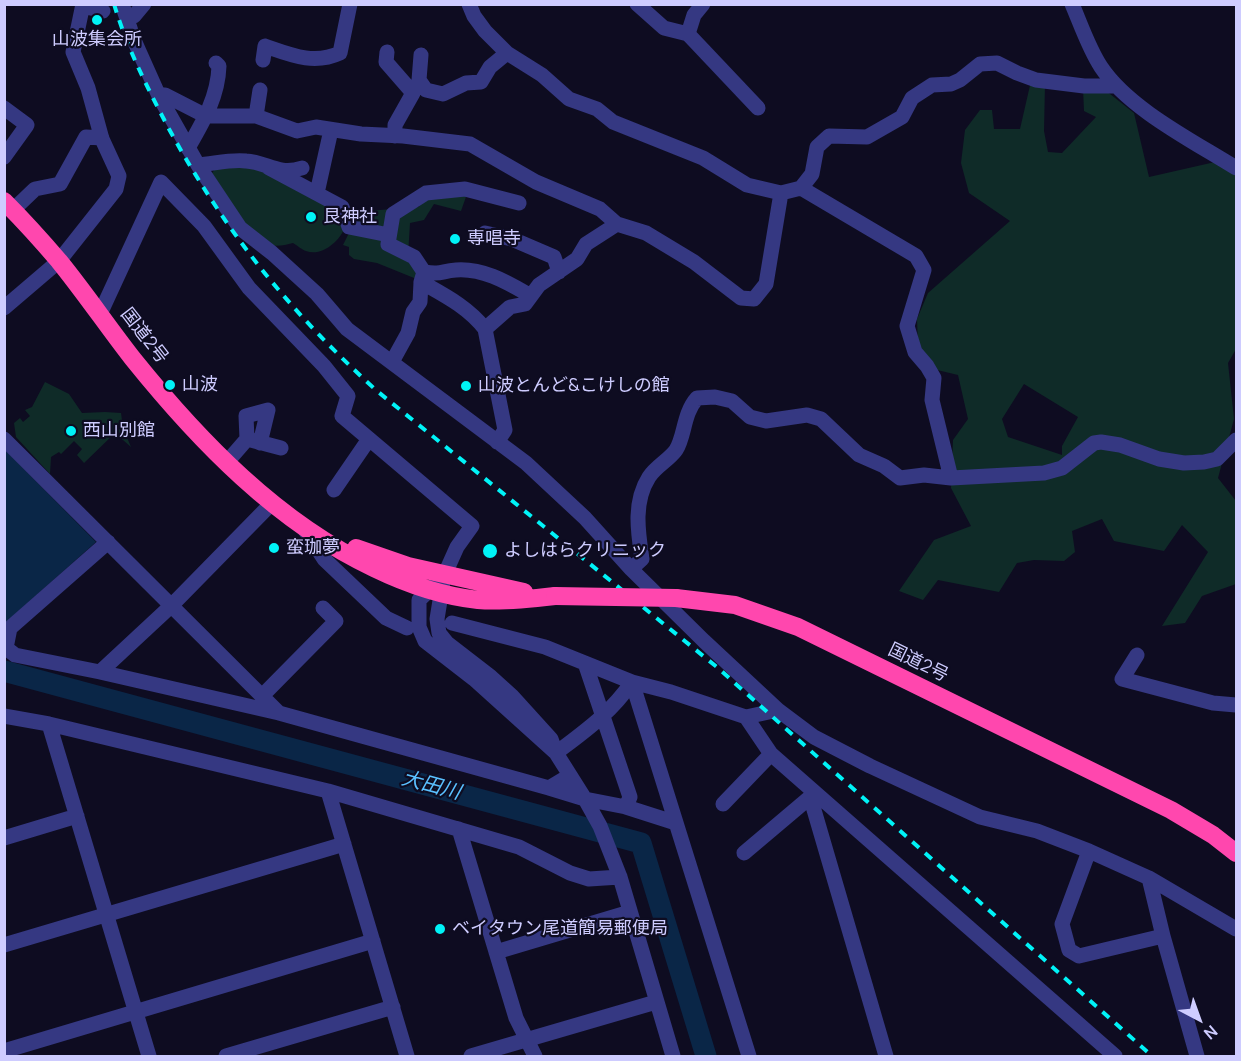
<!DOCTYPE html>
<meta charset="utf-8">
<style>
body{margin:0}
#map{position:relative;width:1241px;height:1061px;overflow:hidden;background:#0e0c21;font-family:Manrope,sans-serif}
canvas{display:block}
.frame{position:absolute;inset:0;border:6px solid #ceccff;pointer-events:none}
.north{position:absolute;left:1169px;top:989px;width:60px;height:60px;-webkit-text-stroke:4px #0e0c21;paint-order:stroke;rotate:139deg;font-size:16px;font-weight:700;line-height:24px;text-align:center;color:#ceccff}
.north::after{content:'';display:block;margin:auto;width:21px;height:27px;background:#ceccff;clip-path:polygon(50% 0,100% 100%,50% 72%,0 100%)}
</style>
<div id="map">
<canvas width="1241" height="1061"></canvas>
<div class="frame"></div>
<div class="north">N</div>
</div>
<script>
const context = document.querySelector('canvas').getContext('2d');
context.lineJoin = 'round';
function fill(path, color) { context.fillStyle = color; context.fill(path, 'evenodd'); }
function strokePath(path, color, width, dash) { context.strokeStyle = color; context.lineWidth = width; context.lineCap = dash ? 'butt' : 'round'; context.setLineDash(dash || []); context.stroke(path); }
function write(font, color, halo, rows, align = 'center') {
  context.font = font + ' Manrope,"Noto Sans JP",sans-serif'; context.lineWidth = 4.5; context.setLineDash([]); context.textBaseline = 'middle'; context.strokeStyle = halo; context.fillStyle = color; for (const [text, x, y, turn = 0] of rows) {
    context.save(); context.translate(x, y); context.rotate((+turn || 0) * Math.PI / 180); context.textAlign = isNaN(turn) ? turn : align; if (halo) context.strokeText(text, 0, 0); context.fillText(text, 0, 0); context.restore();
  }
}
const green = new Path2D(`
 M1031,81l14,3 -1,47 4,21 14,1 34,-36 -12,-6 -1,-23 22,2 29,23 15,64 66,-15 21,13v174l-8,14 6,56 -16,59 18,23v83l-34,12 -17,27 -23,3 46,-74 -26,-27 -18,26 -50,-10 -12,-22 -30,12 3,21 -11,9 -30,-1 -17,3 -18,29 -61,-12 -15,20 -24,-9 35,-51 37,-14 -20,-38 2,-48 15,-21 -10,-44 -25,-6 -15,-24 -1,-26 11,-26 82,-72 -41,-28 -8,-30 4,-33 15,-20h12l2,19h26zM1024,384l54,33 -16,29v9l-54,-18 -6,-18z
 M246,164l93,44 6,19c-5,14 -23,30 -39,24 -4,-1 -9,-6 -13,-8 -8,2 -15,4 -24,2 -23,-5 -47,-48 -60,-67l7,-11z
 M467,194l-6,17 -27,-7 -10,16 -14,3 -2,33 5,2 6,22 -42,-17 -23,-4 -5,-4v-8l-6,-2 7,-14 -6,-23 23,3 52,-4 1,-8z
 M45,382l24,12 13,19 23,-1 16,1 2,15 8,19 -16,-14 -31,30 -7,-8 5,-6 -8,-8 -13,13 -2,-2 -8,5 -1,17 -34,-37 -2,-14 6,-5 3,4 7,-6 -5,-6 7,-3z`);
const water = new Path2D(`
 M4,449l92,93 -91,81h-1z`);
const river = new Path2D(`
 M4,671l637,172 65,213`);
const minor = new Path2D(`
 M122,4l12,36 25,56 39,69 42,63 32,25 45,41 30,35 179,134 59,55 46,51 73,72 74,69 36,27 56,29 110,51 57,14 52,20 60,27 87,51
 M469,4l5,12 11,15 22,22 35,22 27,24 28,10 16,13 90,36 44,27 34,8 20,-5 115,68 8,14 -17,56 8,26 12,14 7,12 -2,22 19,78
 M637,4l27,24 24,6 70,74
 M1072,4c9,21 17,45 29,63 28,42 92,74 135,101
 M83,6l20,5
 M127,17l7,-1 10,-12
 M688,34l6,-19 9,-11
 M387,52l-1,10 27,31 -18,32v11
 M421,55l-2,25 7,10 17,4 23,-11 15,-1 9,-15 17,-14
 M263,60l2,-14c26,9 49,19 75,7l10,-49
 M159,96l6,-1 41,21h50l41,15 19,-4 45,7 42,2 67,8 66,38 64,27 17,15 29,9 48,29 47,36 13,1 12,-15 15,-91
 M4,108l23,17 -23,32
 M256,116l4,-26
 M188,148c15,-26 30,-51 31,-82l-3,-3
 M198,165c15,-1 33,-6 48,-4 21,1 32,15 56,7
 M269,168l73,39 7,20 40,8
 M801,188l11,-14 5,-27 12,-11 38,1 35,-20 10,-19 20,-13 19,-1 9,-4 20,-16 17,-1 20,10 19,7 48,6h31
 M317,193l14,-63
 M519,203l-54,-14 -39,4 -33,21 -5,30 26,13 10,15c18,3 17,-1 32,-2 28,-2 52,13 75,26
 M13,210l22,-21 25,-5 26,-47 16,1
 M485,233l27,6 42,18 5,15
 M424,272l-3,10c23,13 47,25 64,47l20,101 -8,12
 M4,308l55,-47 57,-72 3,-13 -17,-37 -14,-51 -15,-36 10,-48
 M100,314l61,-132 43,44 45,62 75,78 24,30 -6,20 130,110 -15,21 -13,29 -25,24v27l6,14 49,38 82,74
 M485,329l25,-22 15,-3 14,-19 38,-26 9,-15 31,-20
 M392,362l16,-29 5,-21 7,-10 1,-20
 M4,439l274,273
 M260,443l8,-33 -22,6 1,23 34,9
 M227,462l20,-23
 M334,490l35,-51
 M303,527l21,32 62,59 21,10
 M108,542l-98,86 -4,20 9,7 85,17 179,41 270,75 20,-12
 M631,569l11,-10c-4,-27 -9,-57 7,-82 7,-11 20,-17 27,-27 9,-14 7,-36 21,-52l18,-1 17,4 18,16 16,4 41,-6 14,4 38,36 25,11 16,12 24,-3 27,3 93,-5 18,-5 32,-25 7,-1 19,3 39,14 25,4 20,-1 13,-3 19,-19
 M443,582l-6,37 2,14 8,10 44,34 21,19 39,43 5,14 29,46 15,27 20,51 53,179
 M452,623l93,24 87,35 39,10 75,25 32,-7
 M1137,655l-15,24 91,24 23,2
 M100,672l71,-66 101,-103
 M632,682l117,374
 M262,696l74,-75 -13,-13
 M4,716l45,8 279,67 191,56 51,26 19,6 31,-2
 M746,717l25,37 344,302
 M49,724l100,332
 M556,753c29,-22 55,-40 76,-71
 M549,788l36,11 41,8 4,-10 -45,-134
 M328,791l79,265
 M815,793l-3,10 74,253
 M723,804l48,-50
 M626,807l50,16
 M459,829l57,189 19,38
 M4,838l73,-22
 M1089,851l-27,73 7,26 10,6 84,-20
 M744,853l71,-60
 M1149,878l14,58 34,120
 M4,945l340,-101
 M496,952l134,-40
 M4,1051l369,-110
 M226,1056l167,-49
 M471,1056l185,-54`);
const highway = new Path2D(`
 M4,201c19,19 38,40 55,60 26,32 49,66 74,98 66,82 145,164 241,209 33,16 68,28 104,32 25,2 52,-1 77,-4
 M356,548l52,18 116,26
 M676,598l59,7 63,22 373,183 42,25 23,18`);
const rail = new Path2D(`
 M114,4c13,44 34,85 55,125 57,104 121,183 208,262l341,277 434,388`);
const highwayBridge = new Path2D(`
 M555,596l121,2`);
const markers = [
 [97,20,6,"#00f3f7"],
 [311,217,6,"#00f3f7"],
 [455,239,6,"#00f3f7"],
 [170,385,6,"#00f3f7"],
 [466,386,6,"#00f3f7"],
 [71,431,6,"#00f3f7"],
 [274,548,6,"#00f3f7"],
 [490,551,8,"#00f3f7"],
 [440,929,6,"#00f3f7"]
];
const poiNames = [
 ["山波集会所",97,40,"center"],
 ["艮神社",323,217],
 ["専唱寺",467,239],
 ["山波",182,385],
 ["山波とんど&こけしの館",478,386],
 ["西山別館",83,431],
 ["蛮珈夢",286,548],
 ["よしはらクリニック",504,551],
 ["ベイタウン尾道簡易郵便局",452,929]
];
const streetNames = [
 ["国道2号",144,336,52],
 ["国道2号",918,663,26]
];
const waterNames = [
 ["大田川",431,786,15]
];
fill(green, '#0f2b28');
fill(water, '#0a2647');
strokePath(river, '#0a2647', 21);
strokePath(minor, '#353882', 15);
strokePath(highway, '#ff47ae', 18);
strokePath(rail, '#00f3f7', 4, [9, 8]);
strokePath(highwayBridge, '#ff47ae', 18);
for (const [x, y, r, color] of markers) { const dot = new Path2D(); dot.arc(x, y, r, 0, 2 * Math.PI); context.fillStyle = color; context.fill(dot); strokePath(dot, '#0e0c21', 2); }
write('18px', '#ceccff', '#0e0c21', poiNames, 'left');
write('18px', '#ceccff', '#0e0c21', streetNames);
write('italic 20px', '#5ac0ff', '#0e0c21', waterNames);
</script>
